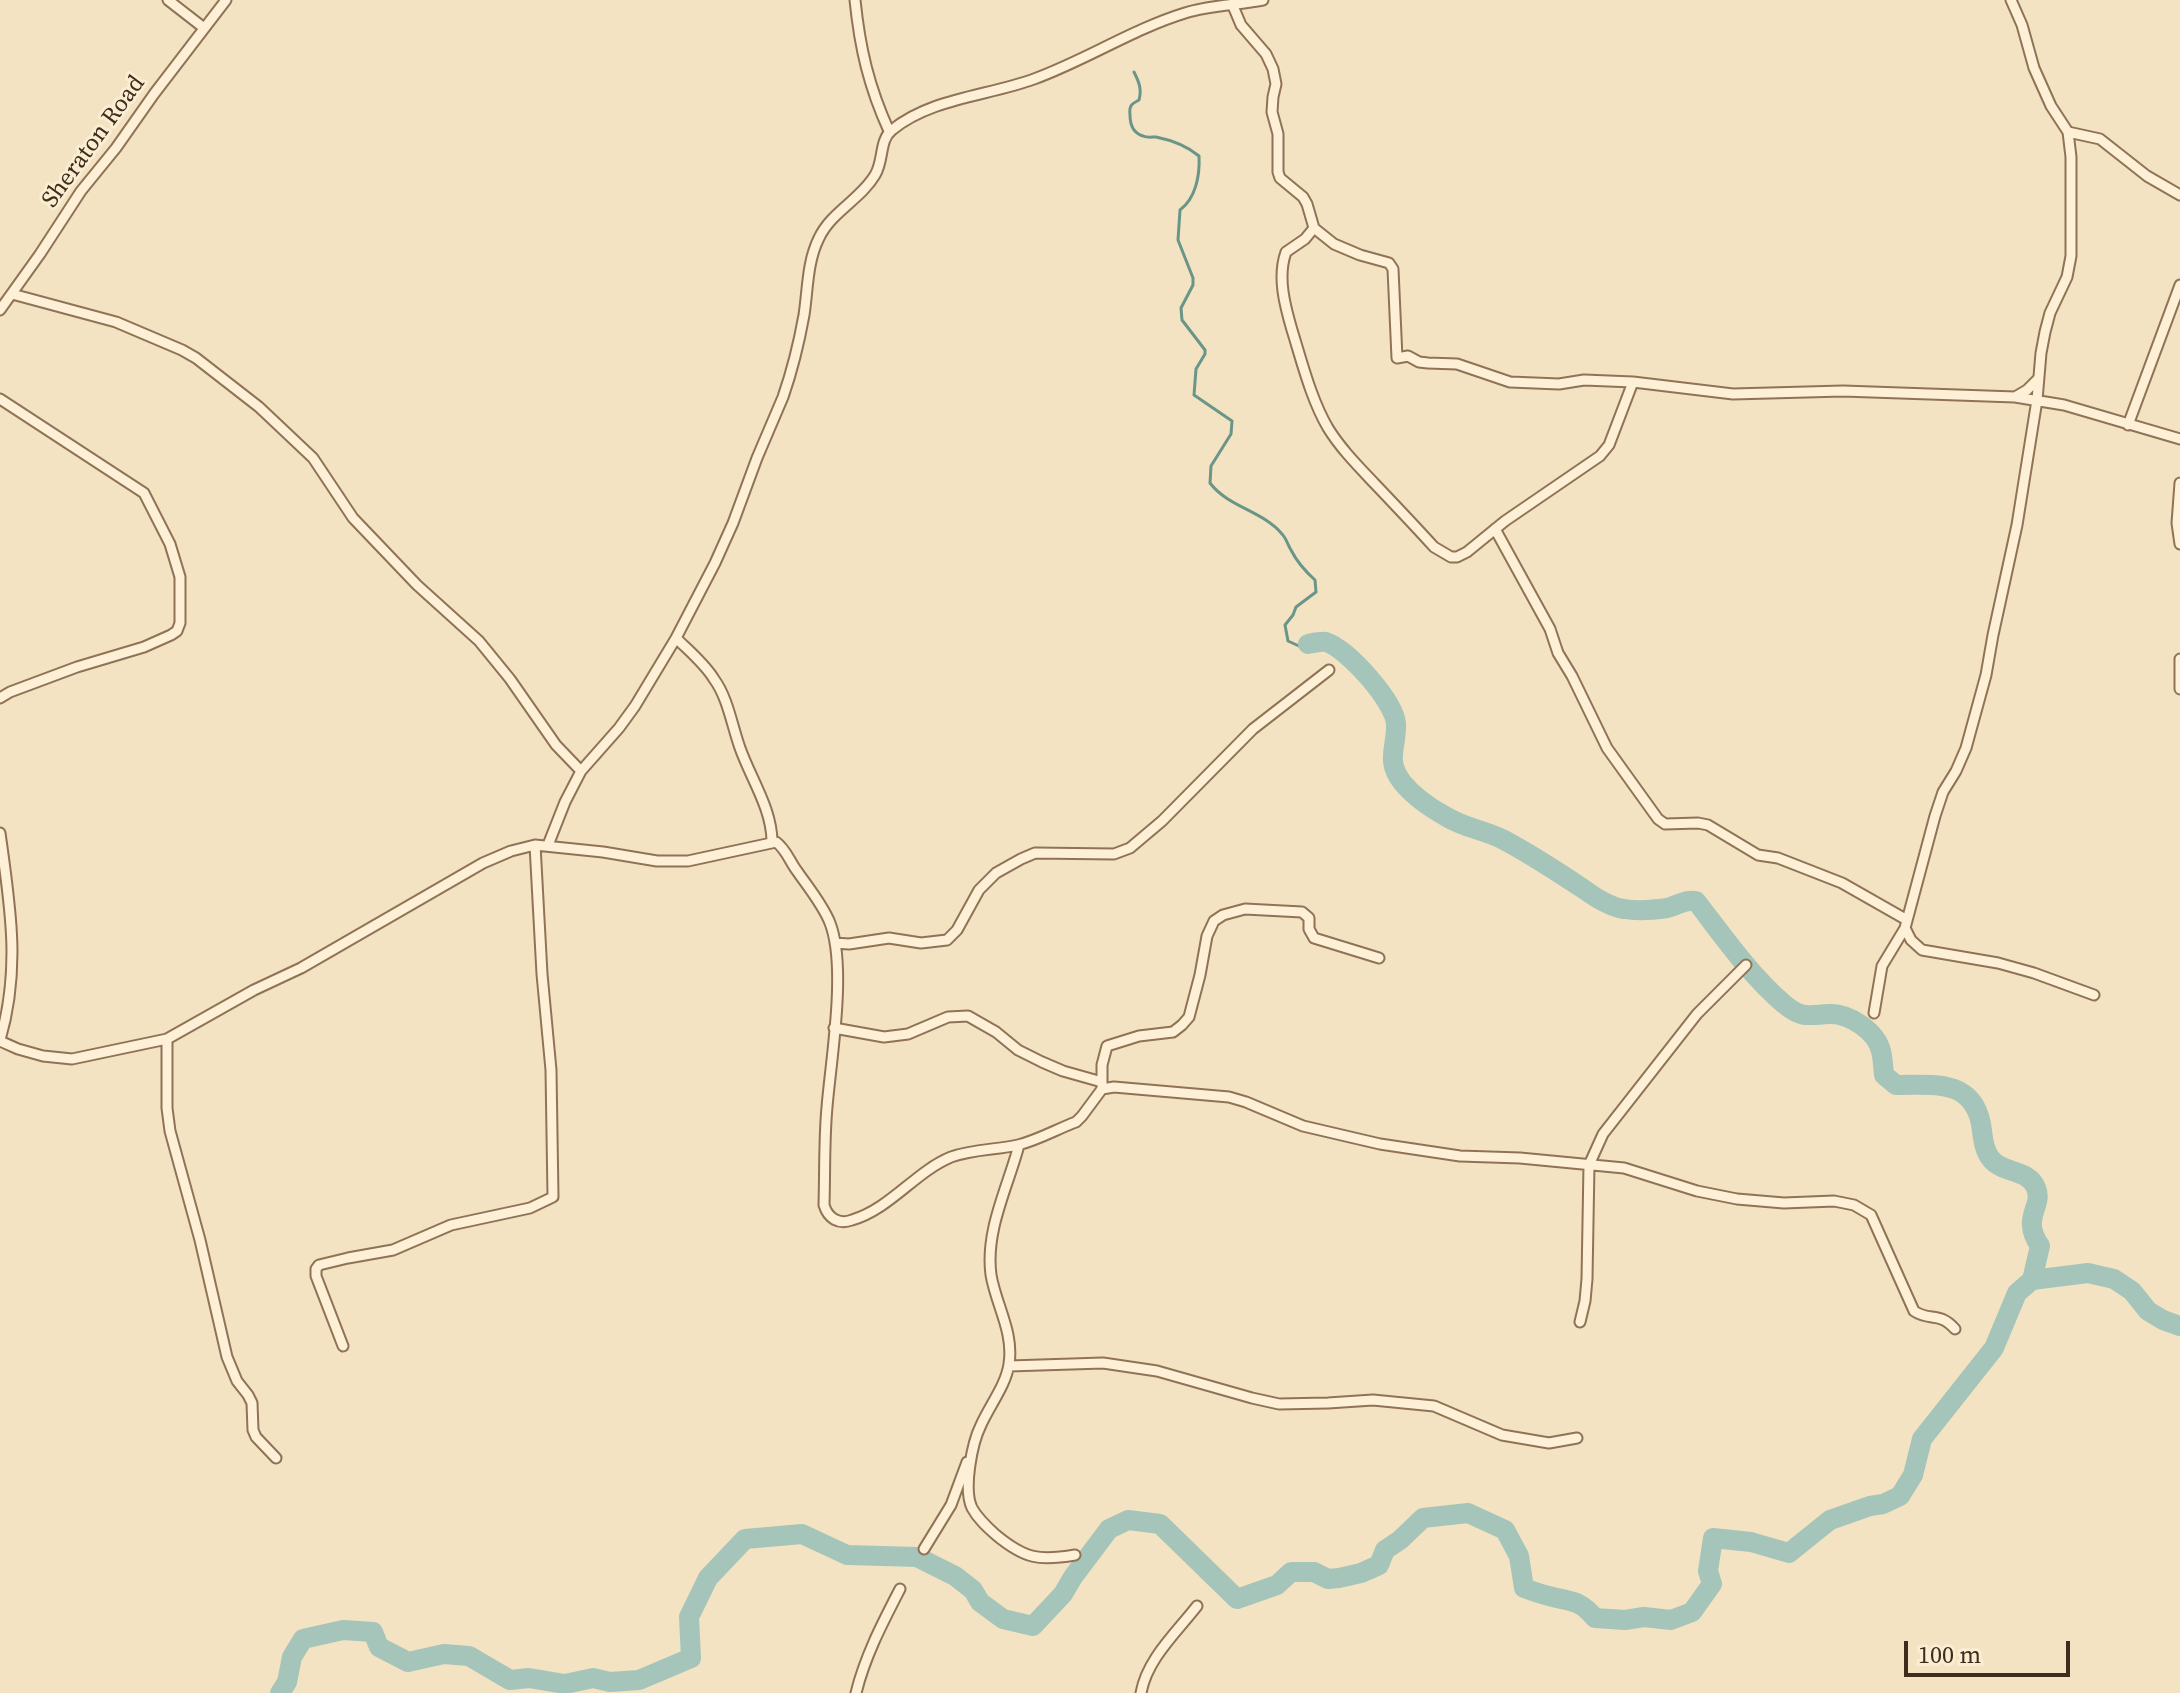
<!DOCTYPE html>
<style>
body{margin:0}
#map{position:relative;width:2180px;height:1693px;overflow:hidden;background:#f3e3c2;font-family:"Source Serif 4",serif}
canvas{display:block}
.scale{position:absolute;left:1904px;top:1641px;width:166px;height:36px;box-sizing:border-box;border:4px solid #3e2c1c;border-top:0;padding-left:10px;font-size:24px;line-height:28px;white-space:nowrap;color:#3e2c1c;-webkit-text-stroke:6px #faedd2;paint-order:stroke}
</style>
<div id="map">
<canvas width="2180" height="1693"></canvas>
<div class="scale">100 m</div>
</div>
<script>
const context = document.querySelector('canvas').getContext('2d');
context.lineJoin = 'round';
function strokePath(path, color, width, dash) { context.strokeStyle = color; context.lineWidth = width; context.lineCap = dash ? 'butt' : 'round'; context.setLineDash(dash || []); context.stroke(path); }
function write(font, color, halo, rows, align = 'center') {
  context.font = font + ' "Source Serif 4",serif'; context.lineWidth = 6; context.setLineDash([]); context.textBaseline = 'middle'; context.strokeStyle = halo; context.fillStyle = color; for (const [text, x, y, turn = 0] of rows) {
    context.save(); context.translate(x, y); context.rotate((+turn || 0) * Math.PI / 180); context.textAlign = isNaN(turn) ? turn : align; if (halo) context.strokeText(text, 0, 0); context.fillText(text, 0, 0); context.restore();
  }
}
const stream = new Path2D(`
 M1134,72c5,10 8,17 5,28 -8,4 -10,6 -9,15 0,10 3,18 13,21 4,2 9,1 13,1 15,3 31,9 43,19 1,19 -3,42 -19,54l-2,30 15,38v7l-12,23 1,12 23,30v4l-9,15 -2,26 38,26 -1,13 -20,32 -1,17c18,24 53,28 72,51 4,4 6,11 9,16 6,12 14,21 24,30l1,12 -20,15 -3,8 -8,10 3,16 11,5 9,-2`);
const river = new Path2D(`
 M1308,644c5,-1 13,-3 18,-2 21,6 69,60 70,82 1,23 -11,36 6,58 11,14 27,25 43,34 17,11 38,14 57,23 29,15 56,33 83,51 11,8 25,17 39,19 12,2 30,1 43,-1 10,-2 17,-9 29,-7 27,35 54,74 88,103 18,15 24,11 45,10 20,-1 47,17 52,37 2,7 2,16 3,24l12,10c36,0 76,-7 85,39 2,12 2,25 10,35 12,15 38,10 45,29 8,19 -16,29 4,58l-8,34
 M280,1693l7,-11 5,-25 11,-18 40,-9 30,2 6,15 29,15 36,-8 25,2 41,24 19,-2 36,6 28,-6 17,4 29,-2 52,-22 -2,-41 19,-39 37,-39 57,-5 45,21 70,2 38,19 18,14 7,12 23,17 30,7 30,-32 10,-17 36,-48 19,-9 32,4 77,75 40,-14 14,-13h23l14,7 11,-1 22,-5 18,-8 6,-15 15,-10 23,-22 45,-5 37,17 14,26 5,32c8,3 17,6 25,8 22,6 30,3 46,22l30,2 19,-3 27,3 21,-8 20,-28 -4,-13 5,-33 38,4 38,11 41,-33 40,-14 13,-2 17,-8 13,-21 9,-36 72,-91 23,-55 15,-13 56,-7 26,6 18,12 16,20 15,9 17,6`);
const minor = new Path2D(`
 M168,0l36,28
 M855,0c5,49 14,87 34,131
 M2011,0l11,25 12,43 17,38 17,26 32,7 47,37 33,19
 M1233,6l8,19 25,29 7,15 3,15 -3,13 -1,15 6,22v38l2,6 23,19 4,7 7,24 20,16 26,11 29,8 4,6 4,89 11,-2 11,6 9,1 29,1 53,18 49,2 25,-4 49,2 100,12 110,-3 172,6 49,8 116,34
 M1314,228l-9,11 -19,13c-9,25 -1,54 6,78 10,32 19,69 36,98 13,21 30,38 47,56 20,21 40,42 59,63l17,10h6l10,-5 38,-31 95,-65 9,-11 24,-63
 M12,294l104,28 66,28 14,8 63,49 54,51 40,60 64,67 62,56 31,38 46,66 25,26
 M0,310l40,-56 41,-63 35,-43 38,-54 72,-94
 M2015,397l12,-7 11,-11
 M0,399l144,94 26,51 10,33v46l-3,8 -6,4 -27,12 -67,20 -67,25 -10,6
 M2128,425l52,-140
 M2180,483l-3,40 3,21
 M1495,529l55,100 8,24 14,23 35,72 51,71 7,5 33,-1 10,2 50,30 20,3 64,25 65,37
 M676,638c13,13 28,25 38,41 14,19 18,47 26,69 11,31 32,61 32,94
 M2180,659v30
 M0,833c10,72 21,136 0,207
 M548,845l17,-43 16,-31 38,-43 16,-22 41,-68 39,-75 18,-40 24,-65 26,-61c9,-26 16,-54 21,-82 4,-26 3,-53 15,-77 12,-26 42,-39 56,-63 9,-14 4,-35 17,-45 39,-32 96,-34 142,-51 52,-19 99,-50 151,-66 25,-8 52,-8 78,-13
 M1905,928l6,12 11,10 76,13 36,10 60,22
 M835,943l14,1 40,-6 32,5 26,-3 10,-10 22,-40 17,-17 25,-14 14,-6 79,1 16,-6 32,-27 91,-92 76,-59
 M1874,1013l8,-47 23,-38 30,-112 8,-24 13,-21 10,-23 20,-73 7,-40 24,-110 20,-125 4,-47 4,-21 5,-19 17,-36 4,-21v-99l-3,-25
 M834,1028l50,9 24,-3 40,-17 20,-1 28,16 22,18 24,12 21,9 39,11
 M167,1039v69l3,23 30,109 27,117 10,24 11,14 4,8 1,27 3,7 20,21
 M0,1041l18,8 25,7 29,3 95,-20 87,-49 47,-22 182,-105 28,-12 24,-6 68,7 54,9h31l88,-19c10,7 14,20 21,29 11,16 26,34 33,52 17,44 1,136 -3,184 -3,32 -2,65 -3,98 4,13 14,20 28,15 38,-11 63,-48 99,-63 22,-8 45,-7 67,-12 20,-5 39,-16 58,-23l6,-6 20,-27 12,-2 115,10 17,5 57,24 77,18 80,12 60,2 104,10 73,23 40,8 47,4 50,-2 20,4 17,10 43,96c16,11 25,0 41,18
 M1102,1089v-24l5,-19 32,-10 34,-4 9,-7 7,-8 11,-42 7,-39 7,-15 9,-6 22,-6 57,3 7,6v11l5,9 65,20
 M1019,1145c-11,42 -34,85 -28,130 5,30 23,57 18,89 -3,21 -19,41 -28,61 -9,18 -18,64 -9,83 6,11 15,19 24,27 29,24 43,26 79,20
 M1580,1322l5,-21 2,-22 2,-114 14,-31 94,-120 49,-49
 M343,1346l-27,-70v-7l3,-4 29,-7 45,-8 58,-25 79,-17 23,-11 -2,-127 -9,-96 -7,-129
 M1009,1366l94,-3 54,8 95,27 27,6 49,-1 45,-3 61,6 68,29 47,8 28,-5
 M924,1549l27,-44 16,-43
 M856,1693c9,-37 27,-71 44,-104
 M1141,1693c6,-34 35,-60 56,-87`);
const streetNames = [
 ["Sheraton Road",94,142,-54]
];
strokePath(stream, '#6a9589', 3);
strokePath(river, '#a5c5bb', 20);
strokePath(minor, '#907356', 13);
strokePath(minor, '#fdf0d6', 9);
write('24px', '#3e2c1c', '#faedd2', streetNames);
</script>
